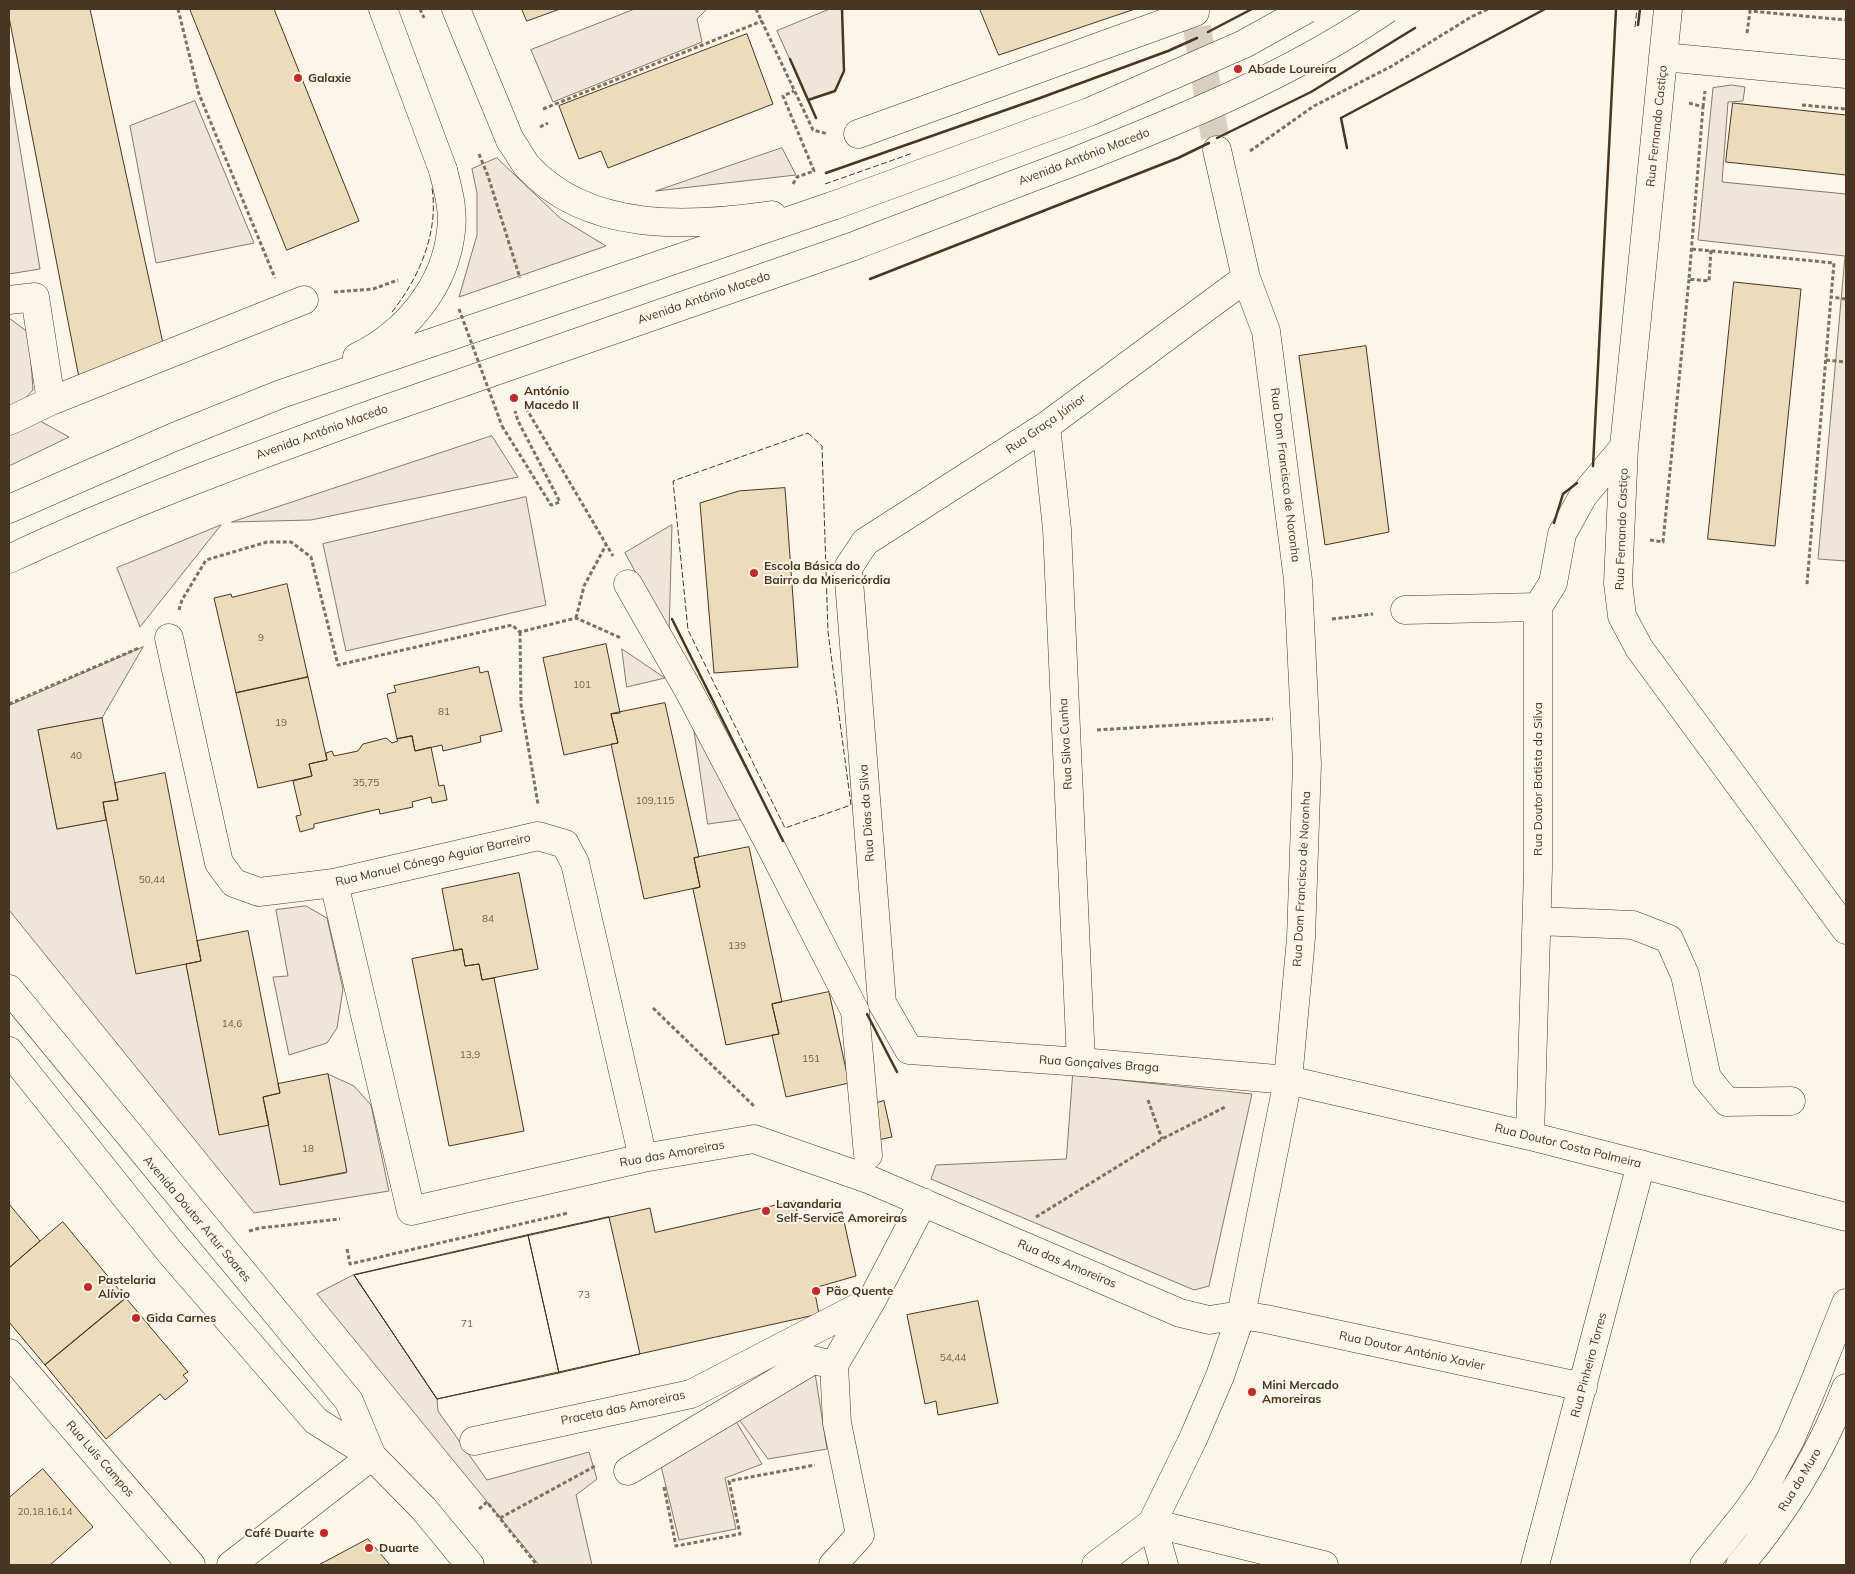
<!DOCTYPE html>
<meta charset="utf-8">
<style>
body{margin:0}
#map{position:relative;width:1855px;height:1574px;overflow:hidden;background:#fbf6e9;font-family:Mulish,sans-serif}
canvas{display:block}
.frame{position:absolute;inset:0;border:10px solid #4a3520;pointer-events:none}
</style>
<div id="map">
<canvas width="1855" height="1574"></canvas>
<div class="frame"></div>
</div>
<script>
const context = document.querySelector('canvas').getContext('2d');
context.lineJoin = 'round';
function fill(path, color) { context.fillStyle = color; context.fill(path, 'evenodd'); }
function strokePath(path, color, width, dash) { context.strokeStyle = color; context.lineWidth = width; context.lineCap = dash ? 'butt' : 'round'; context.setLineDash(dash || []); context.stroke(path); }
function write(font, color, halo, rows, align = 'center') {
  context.font = font + ' Mulish,sans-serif'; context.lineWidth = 4; context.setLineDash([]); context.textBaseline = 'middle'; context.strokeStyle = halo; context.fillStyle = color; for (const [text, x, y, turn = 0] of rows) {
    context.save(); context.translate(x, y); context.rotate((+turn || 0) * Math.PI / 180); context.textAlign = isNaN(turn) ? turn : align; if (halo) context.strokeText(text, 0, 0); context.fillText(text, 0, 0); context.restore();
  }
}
const green = new Path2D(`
 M635,9h72l-10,10 5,23 -149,60 -22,-52z
 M830,9h12l2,62 -9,20 -27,9 -31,-69z
 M9,82l31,187 -31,5z
 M1732,85l13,2 -2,14 -15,1 -6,80 124,12v367l-28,-2 27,-303 -147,-16 15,-152z
 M195,101l59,142 -98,20 -26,-137z
 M782,148l14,27 -140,16z
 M497,158l63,60 46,28 -147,51 18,-62v-42l-5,-24z
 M9,318l20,15 4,57 -12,13 -12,5z
 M40,421l29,16 -60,29v-30z
 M492,436l26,41 -207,43 -79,2z
 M526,497l20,108 -200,46 -23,-107z
 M221,525l-81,102 -23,-59z
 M672,525l-3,108 -44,-80z
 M143,647l-41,71 -64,12 19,99 49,-9 80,144 33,170 50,-9 11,60 66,-12 -18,-99 26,12 17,19 18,86 -135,22 -245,-303v-204z
 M622,649l43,29 -38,9z
 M692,716l53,103 -37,5z
 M306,906l21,12 16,71 -6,39 -10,15 -38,12 -16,-78 15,-1 -12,-66z
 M1073,1075l179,19 -43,192 -15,4 -263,-111 5,-14 130,-6z
 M354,1275l83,124 1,12 49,69 102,-28 8,27 -21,16 16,70h-53l-222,-271z
 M815,1373l12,76 -59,10 -30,-41z
 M732,1415l30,49 -37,14 11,51 -57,11 -18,-74z`);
const building = new Path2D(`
 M9,9h81l74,339 -84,35 -71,-366z
 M190,9h84l85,212 -72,29z
 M522,9h38l-33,12z
 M980,9h155l-136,46z
 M747,34l26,70 -165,64 -7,-17 -22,8 -20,-53z
 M1733,103l113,12v60l-120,-13z
 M1734,282l67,7 -26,257 -67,-7z
 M1366,346l23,186 -64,13 -26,-189z
 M785,488l13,179 -84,6 -14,-170 39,-12z
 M287,584l21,93 -72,16 -22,-95 17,-4 1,3z
 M606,644l14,69 -9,1 7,29 -54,12 -21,-97z
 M479,667l1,6 8,-2 14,60 -22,5 1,6 -38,9 -1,-6 -27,6 -3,-15 -15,3 -10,-45 9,-2 -2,-6z
 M308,677l19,83 -18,4 3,12 -54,12 -22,-95z
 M665,703l34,154 -5,1 6,29 -56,12 -33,-155 7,-1 -7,-29z
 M102,718l16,82 -15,2 3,18 -49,9 -19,-99z
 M412,736l3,15 16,-4 8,39 5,-1 3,15 -15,3 -1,-6 -19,5 1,5 -33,7 -1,-5 -65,15v4l-14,4 -4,-16 5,-1 -8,-34 19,-5 -3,-12 18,-4 -1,-7 6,-2 2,5 24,-5 5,-7 23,-6 6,5 6,-2 -1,-2z
 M165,773l36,188 -65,13 -33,-172 15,-2 -3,-17z
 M749,847l33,155 -10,2 7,30 -53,11 -33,-156 7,-2 -6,-29z
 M519,873l19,96 -56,11 -3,-16 -14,2 -3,-17 -8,2 -12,-62z
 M248,931l32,162 -17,4 6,28 -50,10 -33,-171 15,-3 -4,-20z
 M462,949l3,17 14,-2 3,16 12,-2 30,153 -75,15 -37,-187z
 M829,992l20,91 -63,14 -14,-62 7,-1 -7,-30z
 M328,1074l19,98 -67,13 -17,-88 17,-4 -2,-9z
 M884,1101l8,36 -19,4 -8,-35z
 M795,1201l4,20 43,-9 14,64 -42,12 5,26 -382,85 -83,-124 296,-67 5,24z
 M9,1204l31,37 -31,27z
 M609,1217l31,137 -81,19 -31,-138z
 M63,1222l63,76 -81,67 -36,-43v-54z
 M528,1235l31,138 -122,26 -83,-124z
 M126,1298l62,74 -5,3 5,6 -23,19 -5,-6 -54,45 -61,-74z
 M978,1301l20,102 -60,12 -2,-14 -11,3 -18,-89z
 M43,1469l50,58 -43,38h-41v-67z
 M368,1539l22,26h-71z`);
const minorTunnel = new Path2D(`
 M1197,27l20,123`);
const path = new Path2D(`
 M178,9l21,85 76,184
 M420,9l4,9
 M756,9l57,121 15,4
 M1747,33l3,-22 96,9
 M1689,103l14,4 -14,172 20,2 2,-31
 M1802,105l44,4
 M1703,107l2,-16
 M543,109l219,-88
 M540,127l8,-4
 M1250,151l64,-45 78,-40 79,-49 17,-8
 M479,154l9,22 32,102
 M793,184l4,-7 17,-6 -31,-75 11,-5
 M1692,249l142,14 -3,34
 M334,292l39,-3 25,-9
 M1826,360l20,2
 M526,408l87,148
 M502,426l49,79 9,-3 -42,-81 -3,-10
 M1650,540l13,2 26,-263
 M1807,584l24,-287 15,2
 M179,610l3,-10 24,-40 61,-18h24l20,15 27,108 174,-40 8,7 56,-14 45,20
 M576,618l8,-32 22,-41
 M1332,619l41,-5
 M520,632l1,73 17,99
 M9,704l130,-56
 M1097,730l176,-11
 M653,1008l102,99
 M1148,1100l14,39
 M1036,1217l126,-78 63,-32
 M249,1231l11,-3 80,-9
 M347,1249l3,15 218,-51
 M664,1487l12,59 64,-12 -11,-53 86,-16
 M479,1509l8,-7 50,63
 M500,1518l97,-53`);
const minor = new Path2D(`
 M383,9l60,161
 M456,9l54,131
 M1668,9l-44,438 -6,136 4,33 17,32 207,282
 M1663,57l183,17
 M858,134l337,-122
 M1246,278l-200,148 -181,116 -17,26 34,435 27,47 172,12 207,18 242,56 316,81
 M9,300l26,-3 16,104
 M9,421l42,-20 253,-101
 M1046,426l11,103 24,533
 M628,584l61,107 83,158 83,162 13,144
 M1405,610l133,-3
 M169,638l50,225 15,20 25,9 75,-9 204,-47 27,8 10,19 68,295
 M334,883l77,328 232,-53 111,-19 114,40 312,134 29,7 32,-5 25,4 317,68
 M1537,921l96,4 36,14 16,36 22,103 20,24 64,-1
 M9,989l340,412 23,55
 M9,1051l160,200 147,170 56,35 51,52 47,57
 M1530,1136l8,-267v-262l15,-24 9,-49 21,-38 41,-49
 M9,1353l182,212
 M474,1441l217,-47 181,-94
 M628,1471l185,-111 21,5
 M231,1565l141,-109
 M833,1565l27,-30 -23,-112 -3,-58 38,-65 51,-98
 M1096,1565l56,-42 41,-84 27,-63 21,-61 47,-235 13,-142 6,-174 -9,-184 -32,-249 -20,-53 -29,-128
 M1164,1565l-12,-42 172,42
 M1535,1565l106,-401
 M1704,1565l42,-52 19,-27 26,-48 22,-52 33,-83
 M1740,1565c45,-53 81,-112 106,-177`);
const highway = new Path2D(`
 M510,140c6,8 11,18 17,26 61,67 163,61 245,49
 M357,357c49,-24 88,-70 94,-126 3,-21 -3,-41 -8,-61
 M9,509l165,-72 107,-43 554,-189
 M9,559c119,-56 242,-101 366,-146 159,-57 319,-112 479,-167`);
const pathBridge = new Path2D(`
 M459,309l43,117`);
const highwayBridge = new Path2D(`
 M835,205l254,-93 155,-68 63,-35
 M854,246c70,-27 139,-54 209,-80 112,-44 225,-89 324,-157`);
const fence = new Path2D(`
 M1635,27l2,-18
 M825,184l88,-31
 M392,312c27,-34 47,-80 40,-124
 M808,433l14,13 6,186 23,173 -66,23 -97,-198 -15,-149z`);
const wall = new Path2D(`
 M1638,25l2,-16
 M1208,32l44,-23
 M790,59l26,59
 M808,100l27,-9 9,-20 -2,-62
 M1217,138l94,-46 104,-64
 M1347,148l-6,-30 204,-109
 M826,173l214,-75 128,-47 29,-13
 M870,279l308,-121 31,-15
 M1593,466l23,-457
 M1554,523l9,-29 14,-11
 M672,619l111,222
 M867,1014l30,58`);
const markers = [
 [1238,69,5,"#c62828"],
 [298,78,5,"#c62828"],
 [514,398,5,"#c62828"],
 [754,573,5,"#c62828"],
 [766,1211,5,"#c62828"],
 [88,1287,5,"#c62828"],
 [816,1291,5,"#c62828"],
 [136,1318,5,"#c62828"],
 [1252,1392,5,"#c62828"],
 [324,1533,5,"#c62828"],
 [369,1548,5,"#c62828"]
];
const numberNames = [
 ["9",261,638],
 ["101",582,685],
 ["81",444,712],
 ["19",281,723],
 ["40",76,756],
 ["35,75",366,783],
 ["109,115",655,801],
 ["50,44",152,880],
 ["84",488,919],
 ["139",737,946],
 ["14,6",232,1024],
 ["13,9",470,1055],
 ["151",811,1059],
 ["18",308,1149],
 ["73",584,1295],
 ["71",467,1324],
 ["54,44",953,1358],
 ["20,18,16,14",45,1512]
];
const poiNames = [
 ["Abade Loureira",1248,69],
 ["Galaxie",308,78],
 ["António",524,391],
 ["Macedo II",524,405],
 ["Escola Básica do",764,566],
 ["Bairro da Misericórdia",764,580],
 ["Lavandaria",776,1204],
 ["Self-Service Amoreiras",776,1218],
 ["Pastelaria",98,1280],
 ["Alívio",98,1294],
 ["Pão Quente",826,1291],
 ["Gida Carnes",146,1318],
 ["Mini Mercado",1262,1385],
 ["Amoreiras",1262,1399],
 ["Café Duarte",314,1533,"right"],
 ["Duarte",379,1548]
];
const streetNames = [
 ["Rua Fernando Castiço",1657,126,-84],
 ["Avenida António Macedo",1084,157,-21],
 ["Avenida António Macedo",704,298,-19],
 ["Rua Graça Júnior",1046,424,-35],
 ["Avenida António Macedo",322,432,-20],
 ["Rua Dom Francisco de Noronha",1285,475,83],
 ["Rua Fernando Castiço",1622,529,-88],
 ["Rua Silva Cunha",1066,744,-93],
 ["Rua Doutor Batista da Silva",1538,779,-90],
 ["Rua Dias da Silva",867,813,-94],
 ["Rua Manuel Cónego Aguiar Barreiro",433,860,-13],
 ["Rua Dom Francisco de Noronha",1302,879,-87],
 ["Rua Gonçalves Braga",1099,1064,4],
 ["Rua Doutor Costa Palmeira",1568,1146,14],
 ["Rua das Amoreiras",672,1154,-10],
 ["Avenida Doutor Artur Soares",197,1219,50],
 ["Rua das Amoreiras",1067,1264,23],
 ["Rua Doutor António Xavier",1412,1351,12],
 ["Rua Pinheiro Torres",1589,1365,-75],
 ["Praceta das Amoreiras",623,1408,-12],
 ["Rua Luis Campos",100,1459,49],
 ["Rua do Muro",1800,1480,-59]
];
fill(green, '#ede6d9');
strokePath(green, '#887966', 1);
fill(building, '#ecdcbc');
strokePath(building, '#4a3520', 1);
strokePath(minorTunnel, '#d8cfc1', 28, [28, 14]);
strokePath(minor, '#4a3520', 29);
strokePath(highway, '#4a3520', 29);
strokePath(path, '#7f6f5c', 3, [4, 2.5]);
strokePath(minor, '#fbf6e9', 28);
strokePath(highway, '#fbf6e9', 28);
strokePath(highwayBridge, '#4a3520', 29, []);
strokePath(pathBridge, '#7f6f5c', 3, [4, 2.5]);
strokePath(highwayBridge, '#fbf6e9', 28);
strokePath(fence, '#4a3520', 1, [6, 2.5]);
strokePath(wall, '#4a3520', 2.5);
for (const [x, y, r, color] of markers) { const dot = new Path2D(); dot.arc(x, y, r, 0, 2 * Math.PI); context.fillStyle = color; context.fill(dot); strokePath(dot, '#fbf6e9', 2); }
write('10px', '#725f47', null, numberNames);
write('bold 12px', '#4a3520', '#fbf6e9', poiNames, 'left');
write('12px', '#4a3520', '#fbf6e9', streetNames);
</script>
